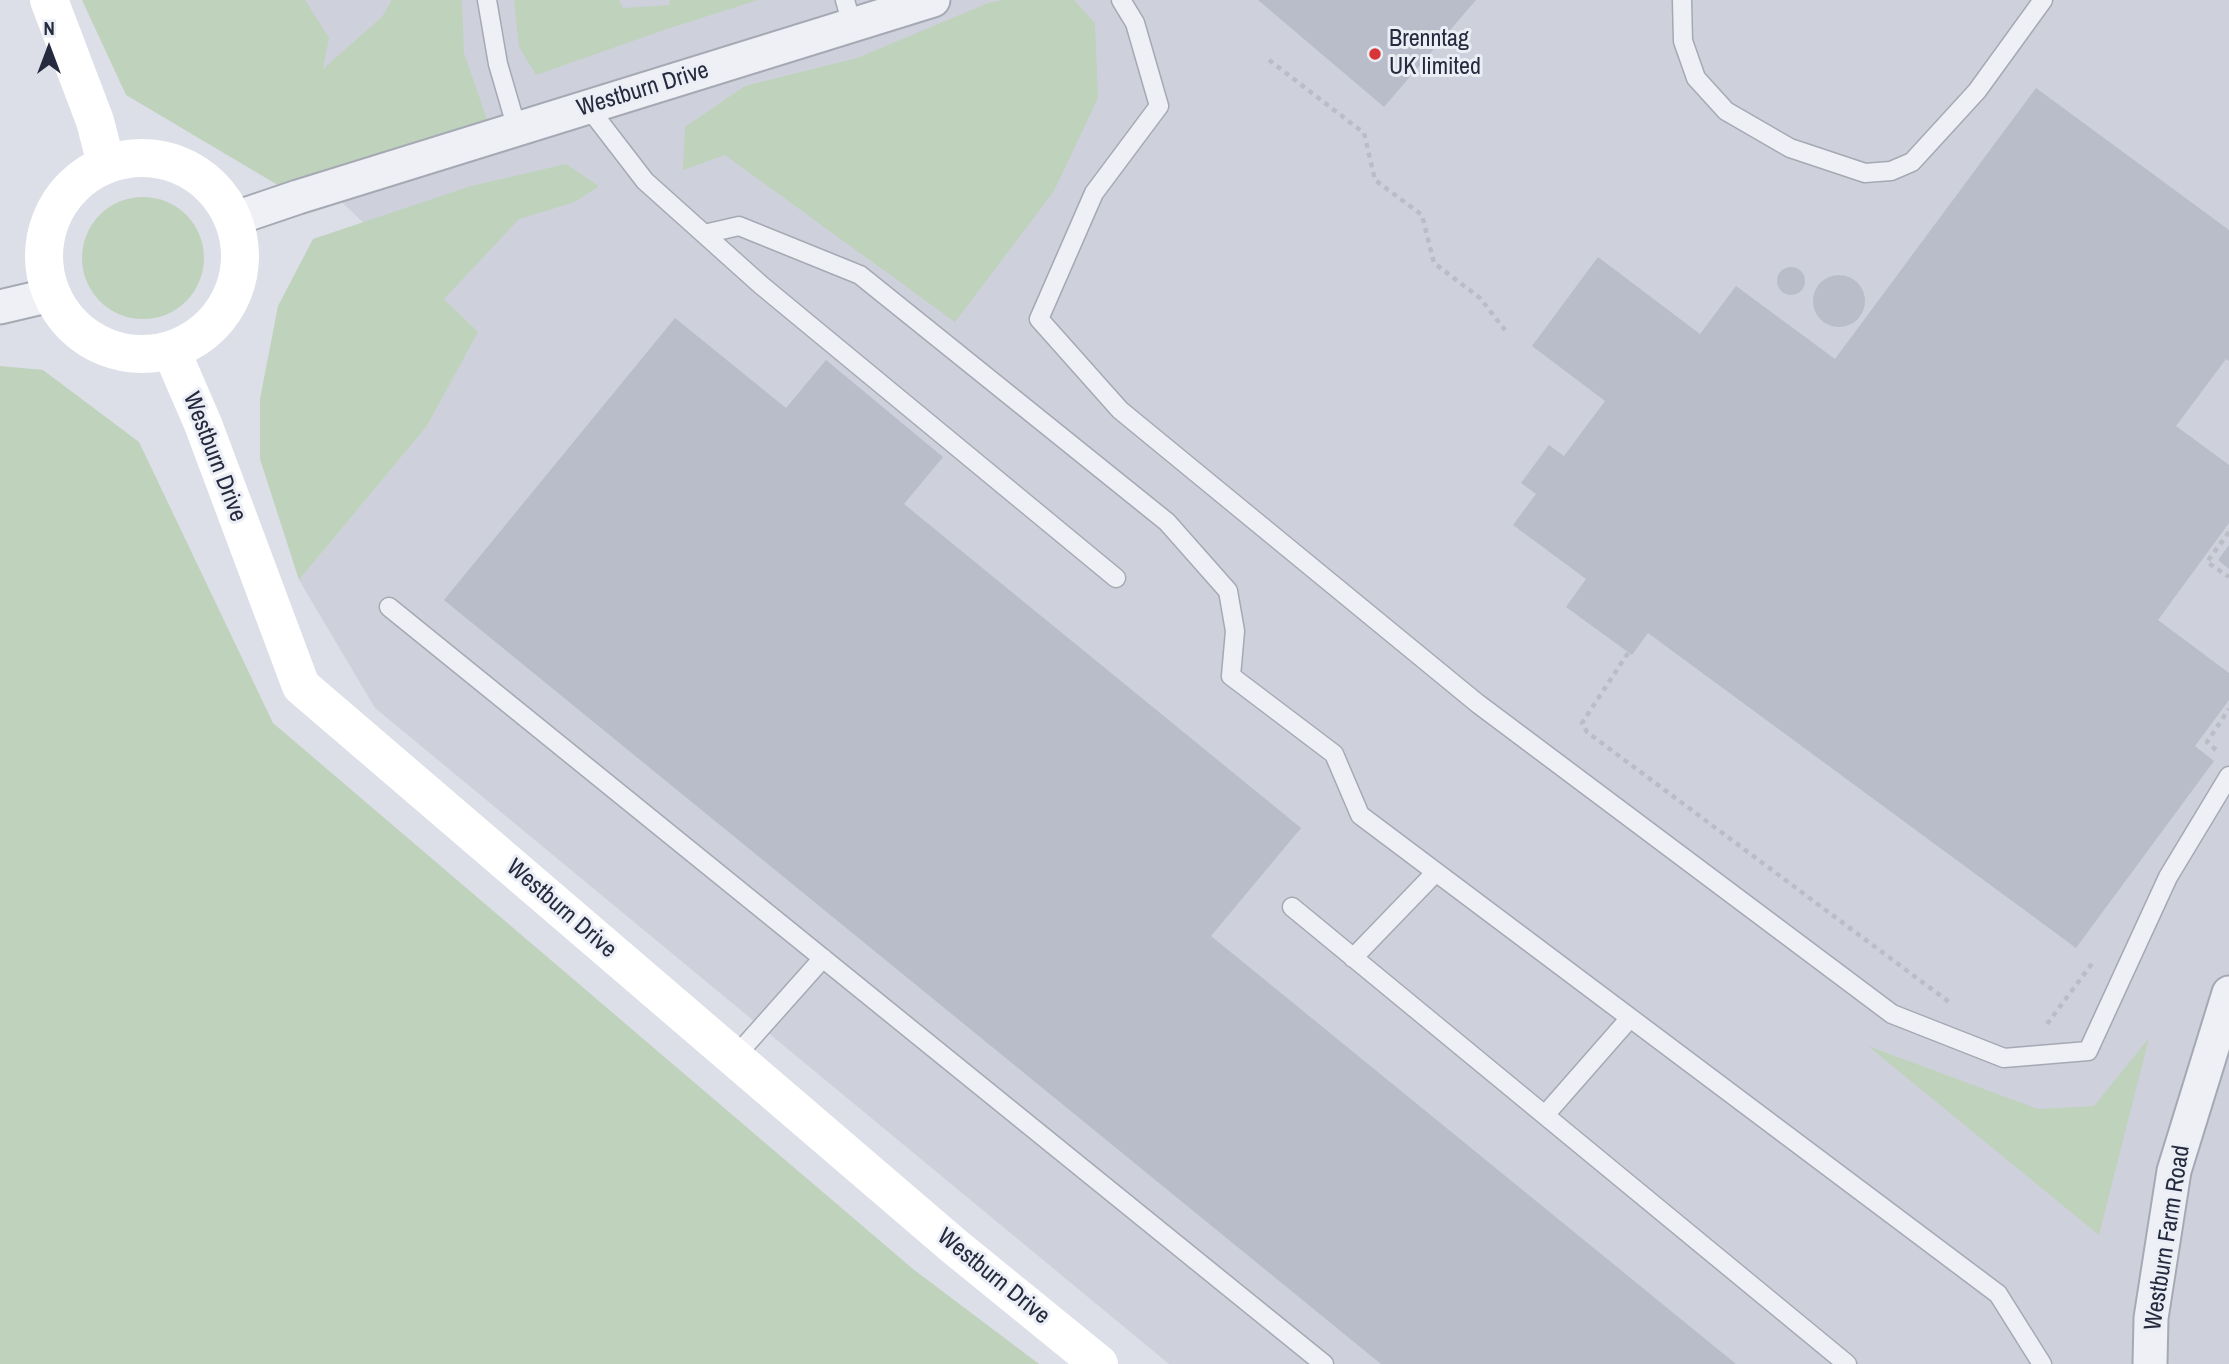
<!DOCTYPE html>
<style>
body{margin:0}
#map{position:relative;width:2229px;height:1364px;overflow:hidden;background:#dcdfe7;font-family:"Archivo Narrow",sans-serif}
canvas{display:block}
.north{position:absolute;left:14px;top:14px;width:70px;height:70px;-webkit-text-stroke:5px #ebeef5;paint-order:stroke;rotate:0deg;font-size:19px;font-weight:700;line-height:28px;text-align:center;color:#252a3e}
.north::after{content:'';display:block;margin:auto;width:24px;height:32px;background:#252a3e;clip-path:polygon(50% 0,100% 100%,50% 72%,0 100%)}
</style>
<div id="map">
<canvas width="2229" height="1364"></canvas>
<div class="north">N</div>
</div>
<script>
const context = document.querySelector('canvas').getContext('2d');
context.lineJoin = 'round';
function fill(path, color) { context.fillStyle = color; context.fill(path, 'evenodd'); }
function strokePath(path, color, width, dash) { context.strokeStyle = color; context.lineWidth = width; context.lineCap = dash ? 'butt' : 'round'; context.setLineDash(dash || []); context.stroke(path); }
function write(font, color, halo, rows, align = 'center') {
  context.font = font + ' "Archivo Narrow",sans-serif'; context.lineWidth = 6; context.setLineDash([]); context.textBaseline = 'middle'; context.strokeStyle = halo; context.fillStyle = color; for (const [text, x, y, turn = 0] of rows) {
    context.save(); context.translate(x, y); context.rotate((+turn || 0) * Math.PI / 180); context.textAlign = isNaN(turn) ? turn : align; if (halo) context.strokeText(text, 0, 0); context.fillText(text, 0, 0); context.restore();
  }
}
const built = new Path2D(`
 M194,0h2035v1364h-1060l-794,-656 -76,-128 128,-154 50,-94 -205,-197z`);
const green = new Path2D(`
 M82,0h223l24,38 -6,31 59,-52 10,-17h70l2,53 29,84 -195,60 -172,-102z
 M514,0h105l4,8 46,-3 1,-5h88l-91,29 -131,46 -17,-28z
 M1003,0h71l21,23 3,75 -44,93 -99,131 -230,-167 -42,15 2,-43 60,-41 112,-28 131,-55z
 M566,164l33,22 -24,16 -56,17 -75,80 34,33 -51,94 -128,154 -39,-121v-60l18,-93 35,-67 158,-53z
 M82 258a61 61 0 1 1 122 0a61 61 0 1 1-122 0Z
 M0,366l43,4 96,72 134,281 640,546 126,95h-1039z
 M2149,1038l-50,197 -231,-189 170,63 56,-3z`);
const building = new Path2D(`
 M1258,0h218l-92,107z
 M2036,88l193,142v131l-3,-2 -50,67 53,39v58l-71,97 71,53v27l-34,46 19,15 -138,187 -428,-315 -16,22 -66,-48 20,-28 -73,-54 23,-31 -15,-11 28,-38 15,11 41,-55 -73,-55 66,-89 102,77 36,-48 99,73z
 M1777 281a14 14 0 1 1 28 0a14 14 0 1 1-28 0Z
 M1813 301a26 26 0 1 1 52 0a26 26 0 1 1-52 0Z
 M675,318l111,90 40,-48 117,97 -39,47 397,324 -90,108 525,428h-355l-937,-764z
 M2229,545v24l-11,-9z`);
const path = new Path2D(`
 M1269,60l95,73 11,47 47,35 12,48 46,35 25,32
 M2229,532l-22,30 22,15
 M1628,653l-46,70 5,9 362,270
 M2216,750l-9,-8 22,-33
 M2047,1024l47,-63`);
const lane = new Path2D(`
 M487,0l11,64 19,65
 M845,0l7,25
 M1121,0l14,23 24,83 -65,87 -55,126 81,91 357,293 415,311 112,44 84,-7 80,-174 61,-101
 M1682,0l1,41 13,37 30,33 64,37 75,25 26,-2 21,-9 65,-71 66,-91
 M588,107l57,74 116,104 355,293
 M704,234l35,-8 121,49 307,247 61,69 7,40 -4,45 103,78 26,61 638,479 44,70
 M389,607l935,757
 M1292,907l555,457
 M1353,958l83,-86
 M734,1058l89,-100
 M1545,1115l85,-97`);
const street = new Path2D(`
 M233,219l65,-22 635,-197
 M0,307l51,-12
 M2150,1364l1,-46 23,-147 55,-178`);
const secondary = new Path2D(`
 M49,0l46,121 11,43
 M44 256a98 98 0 1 1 196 0a98 98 0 1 1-196 0Z
 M171,350l32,74 98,262 653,560 145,118`);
const markers = [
 [1375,54,7,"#d83538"]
];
const poiNames = [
 ["Brenntag",1389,40],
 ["UK limited",1389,68]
];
const streetNames = [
 ["Westburn Drive",643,90,-17],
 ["Westburn Drive",214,457,69],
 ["Westburn Drive",561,909,41],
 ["Westburn Farm Road",2168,1238,-81],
 ["Westburn Drive",993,1277,39]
];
fill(built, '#ced1dc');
fill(green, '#bfd2bc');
fill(building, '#b9bdca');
strokePath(lane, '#a5a9b4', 21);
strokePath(street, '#a5a9b4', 37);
strokePath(path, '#babdc5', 4.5, [5, 5]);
strokePath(lane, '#eff0f5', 18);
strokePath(street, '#eff0f5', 33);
strokePath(secondary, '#fff', 38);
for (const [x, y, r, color] of markers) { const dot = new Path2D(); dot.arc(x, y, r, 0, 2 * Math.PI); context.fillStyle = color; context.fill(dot); strokePath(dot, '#ebeef5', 2.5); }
write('24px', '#252a3e', '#ebeef5', poiNames, 'left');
write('24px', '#252a3e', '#ebeef5', streetNames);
</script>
